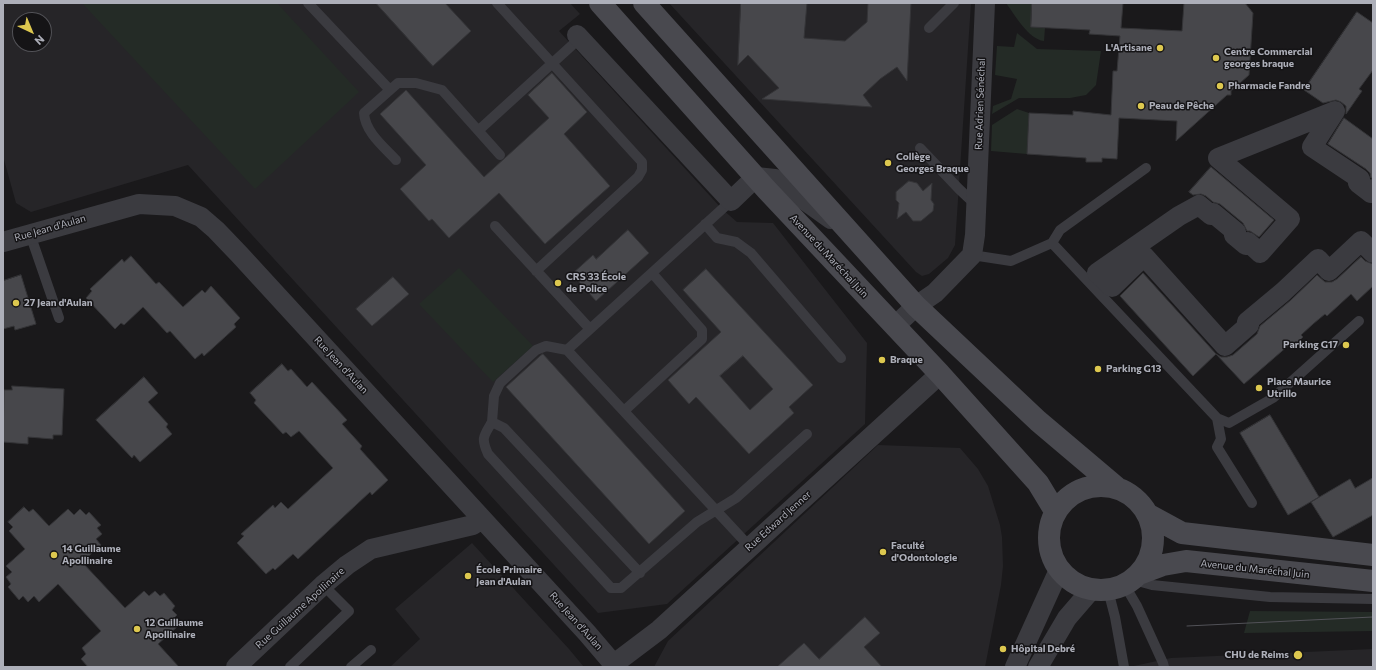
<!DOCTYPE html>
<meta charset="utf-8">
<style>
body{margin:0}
#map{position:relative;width:1376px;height:670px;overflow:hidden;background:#1a191b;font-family:Commissioner,sans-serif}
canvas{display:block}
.frame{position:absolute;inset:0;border:4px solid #adafb9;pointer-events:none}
.north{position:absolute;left:12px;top:12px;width:40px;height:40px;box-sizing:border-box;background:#151416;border:1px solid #525257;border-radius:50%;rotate:136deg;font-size:11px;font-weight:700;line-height:16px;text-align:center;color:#adafb9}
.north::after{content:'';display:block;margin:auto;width:14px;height:18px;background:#ddc84f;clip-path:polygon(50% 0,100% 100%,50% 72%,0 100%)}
</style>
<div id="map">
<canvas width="1376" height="670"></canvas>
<div class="frame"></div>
<div class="north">N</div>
</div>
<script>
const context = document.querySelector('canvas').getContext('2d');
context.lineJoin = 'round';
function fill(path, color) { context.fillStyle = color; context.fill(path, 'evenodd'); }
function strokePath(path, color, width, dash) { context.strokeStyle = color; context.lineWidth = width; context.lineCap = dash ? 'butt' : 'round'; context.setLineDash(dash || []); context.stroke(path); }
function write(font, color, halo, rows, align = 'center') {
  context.font = font + ' Commissioner,sans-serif'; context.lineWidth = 3; context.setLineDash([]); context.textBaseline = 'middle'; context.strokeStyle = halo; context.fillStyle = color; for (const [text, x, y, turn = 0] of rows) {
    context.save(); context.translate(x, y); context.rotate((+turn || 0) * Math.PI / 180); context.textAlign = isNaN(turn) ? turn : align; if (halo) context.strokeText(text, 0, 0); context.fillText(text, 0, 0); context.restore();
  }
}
const built = new Path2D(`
 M3,3h567l10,11 -21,17 163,178 15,13 36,1 94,120 -2,81 -198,180 -69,9 -410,-448 -157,47 -15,-9 -13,-47zM20,20h24v24h-24z
 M669,3h302l-16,242 -7,13 -19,16 -7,2 -6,-4z
 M878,445l82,3 18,21 10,17 12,39 2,12 1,29 -2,19 -16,82h-331l14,-26z
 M472,543l97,106 15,18h-194l30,-28 -25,-30z
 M1373,649v18h-244l42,-9z`);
const green = new Path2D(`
 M82,3h195l82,89 -104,97z
 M1006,3h26l-1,23 14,2 -1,13c-16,-2 -29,-26 -38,-38z
 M1017,33l20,16 64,2 -5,34 -10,10 -16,3h-51l-27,16 1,-8 18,-7 6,-20 -22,-4 2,-29 17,1z
 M1017,109l12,4 -2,41 -36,-3 1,-26z
 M459,268l74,78 -40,36 -74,-78z
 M1250,611l123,1v19l-129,2z`);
const building = new Path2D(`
 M376,3h69l26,28 -38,35z
 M741,3h66l-3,35 41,3 22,-19 1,-19h43l-4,78 -10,-14 -17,12 -17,16 9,12 -110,-8 17,-11 -31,-33 -10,10z
 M1032,3h91l-2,25 61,3 2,-28h61l8,10 -4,62 -18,16v4h-4l-51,46 1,-20 -58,-3 -2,41 -15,-1v4h-16v-4l-59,-4 2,-41 44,2v-4l38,4 2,-44h4l3,-35 -31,-2 1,-4 -59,-3z
 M1357,12l16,11v47l-14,19 3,2 -16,23v-8l-5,-4 -5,-2 -13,3 -19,-13z
 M552,73l35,39 -23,22 46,52 -65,58 -46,-51 -50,45 -17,-19 -3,2 -29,-32 26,-24 -46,-51 26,-24 78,87 65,-59 -21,-23z
 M1344,118l29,21v39h-2l-1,-5 -4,-4 -38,-25z
 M1211,167l63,53 -15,17 -9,-6h-3l-4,-8 -23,-19 -7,-2 -7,-6 -5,-2 -8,1 -4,-3z
 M909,181l8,2 6,8 9,-8 -1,17 3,4 -1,7 -12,10h-8l-7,-9 -9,7 2,-16 -3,-3v-8z
 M628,230l21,23 -53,48 -24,-27 21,-19 3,4z
 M131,256l25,28 3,-2 24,25 19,-17 3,3 6,-7 29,32 -6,6 2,3 -32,29 -2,-3 -7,6 -25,-28 -3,2 -24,-26 -19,18 -3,-2 -6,6 -29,-31 6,-7 -2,-2 32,-30 2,3z
 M1361,257l4,4 8,3v22l-16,15 -6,-7 -24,22 -2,-2 -12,10 -12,11 2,2 -11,11 -3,-3 -45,39 -28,-30 -23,22 -73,-80 23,-23 73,81 5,3h6l6,-2 24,-21 3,-8 31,-26 26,-25 8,7h7l5,-3z
 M706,269l107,116 -24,22 5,6 -45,41 -53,-57 -7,7 -21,-24 53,-48 -38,-42zM743,356l30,33 -23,21 -30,-34z
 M21,275l15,49 -21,6 -1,-4 -11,3v-48z
 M393,277l16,17 -37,32 -16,-17z
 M543,354l142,157 -36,33 -143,-157 34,-31z
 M282,364l6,7 3,-2 16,18 5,-5 35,38 -5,4 20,22 -2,3 28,31 -16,15 -2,-3 -72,67 -5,-5 -18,16 -2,-2 -7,6 -29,-31 7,-7 -3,-2 32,-29 2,3 6,-6 7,7 45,-41 -34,-37 -8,6 -5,-5 -3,2 -29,-31 2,-3 -6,-7z
 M144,377l14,16 -10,9 20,22 -2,3 6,7 -32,28 -6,-7 -2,3 -36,-38z
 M12,386l52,3 -2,46h-9v4l-25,-2v7l-25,-2 1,-52h8z
 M1270,415l49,82 -31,18 -48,-82z
 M1373,478v37l-40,22 -22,-35 39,-23 5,9z
 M24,507l5,5 4,-3 16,17 19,-17 6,6 6,-6 6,6 3,-3 12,13 -4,3 5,6 -6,5 5,6 -19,17 43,46 19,-17 5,5 6,-5 5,5 4,-3 11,13 -3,4 5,5 -6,6 6,6 -19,17 21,23h-91l-7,-8 5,-5 -4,-6 19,-17 -43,-47 -19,18 -5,-6 -6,6 -5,-6 -4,4 -11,-13 3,-3 -5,-7 6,-5 -6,-6 19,-17 -16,-18 4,-4 -5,-5z
 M865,617l15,16 -16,14 18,20h-105l27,-24 15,16z`);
const lane = new Path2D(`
 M308,3l82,87 -26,23c1,19 20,34 32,47
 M497,3l145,159v8l-4,7 -102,94
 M929,28l25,-25
 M390,90l8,-7h18l26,7 58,65
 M479,130l101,-92
 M920,148l39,41 17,16
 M731,201l-164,149 183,197
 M705,224l12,14 19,4 15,11 90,105
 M495,226l95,103
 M30,234l29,84
 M1052,243l165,175 4,21 -4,8 35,56
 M972,255l39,6 41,-18 8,-13 86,-62
 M567,350l-21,-4 -10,4 -36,33 -6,13 -2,26 12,6 136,145
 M624,411l78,-72v-9l-50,-57
 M1217,418l12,5 44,-25 86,-77
 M492,422c-9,15 -11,16 -4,32l123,134h10l76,-66 39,-24 71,-64
 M1134,580l18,5 118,12 103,2
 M1124,584l13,22 26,57 1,4
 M1108,590l7,27 9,50
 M290,667l59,-56 -26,-26
 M351,667l20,-17`);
const street = new Path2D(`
 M577,35l154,166 25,-24 19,2 56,40
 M1373,189l-2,4 -13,-10 2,-4 -48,-32 23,-36 -117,47 72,61 -30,34 -12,-11 -2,3 -12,-10 2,-3 -23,-19 -2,2 -12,-10 -20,11 -82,57 15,14 32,-31 81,90 24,-21 -2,-3 36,-30 35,-33 11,12 32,-30 12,12
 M3,242l136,-38 36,2 26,11 15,13 23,24 348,379 29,34
 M895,326l21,-20 19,-13 37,-38 3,-20 10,-232
 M614,664l45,-34 281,-256
 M236,667l87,-82 24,-20 24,-16 102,-24 8,-7
 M1015,667l44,-97
 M1038,667l29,-49 25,-29`);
const secondary = new Path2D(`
 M600,3l166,186 174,185 98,109 17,28
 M644,3l272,303 122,115 78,66
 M1049 538a52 52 0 1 1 104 0a52 52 0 1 1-104 0Z
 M1147,514l35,19 191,22
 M1139,574l24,-9 23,-4 187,20`);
const tram = new Path2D(`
 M1187,626l186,-9`);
const markers = [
 [1160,48,4,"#ddc84f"],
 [1216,58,4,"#ddc84f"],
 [1220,86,4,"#ddc84f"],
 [1141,106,4,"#ddc84f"],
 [888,163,4,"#ddc84f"],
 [558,283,4,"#ddc84f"],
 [16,303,4,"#ddc84f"],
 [1346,345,4,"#ddc84f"],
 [882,360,4,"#ddc84f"],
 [1098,369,4,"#ddc84f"],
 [1259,388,4,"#ddc84f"],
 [883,552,4,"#ddc84f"],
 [54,555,4,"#ddc84f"],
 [468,576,4,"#ddc84f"],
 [137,629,4,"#ddc84f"],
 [1003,649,4,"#ddc84f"],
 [1298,655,5,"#ddc84f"]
];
const poiNames = [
 ["L'Artisane",1152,48,"right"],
 ["Centre Commercial",1224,52],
 ["georges braque",1224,64],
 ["Pharmacie Fandre",1228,86],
 ["Peau de Pêche",1149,106],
 ["Collège",896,157],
 ["Georges Braque",896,169],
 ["CRS 33 École",566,277],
 ["de Police",566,289],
 ["27 Jean d'Aulan",24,303],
 ["Parking G17",1338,345,"right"],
 ["Braque",890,360],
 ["Parking G13",1106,369],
 ["Place Maurice",1267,382],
 ["Utrillo",1267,394],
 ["Faculté",891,546],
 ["d'Odontologie",891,558],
 ["14 Guillaume",62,549],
 ["Apollinaire",62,561],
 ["École Primaire",476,570],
 ["Jean d'Aulan",476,582],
 ["12 Guillaume",145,623],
 ["Apollinaire",145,635],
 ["Hôpital Debré",1011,649],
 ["CHU de Reims",1289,655,"right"]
];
const streetNames = [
 ["Rue Adrien Sénéchal",980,104,-88],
 ["Rue Jean d'Aulan",50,228,-16],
 ["Avenue du Maréchal Juin",829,256,47],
 ["Rue Jean d'Aulan",341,365,47],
 ["Rue Edward Jenner",778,521,-42],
 ["Avenue du Maréchal Juin",1255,569,6],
 ["Rue Guillaume Apollinaire",300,608,-42],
 ["Rue Jean d'Aulan",576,621,48]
];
fill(built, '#262528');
fill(green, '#242b26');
fill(building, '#47474b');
strokePath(building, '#343437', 1);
strokePath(lane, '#3b3b40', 10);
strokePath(street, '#3b3b40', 20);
strokePath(secondary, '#49494f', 22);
strokePath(tram, '#525258', 1);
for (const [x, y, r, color] of markers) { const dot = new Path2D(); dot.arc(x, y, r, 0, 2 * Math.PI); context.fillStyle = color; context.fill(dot); strokePath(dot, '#151416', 1.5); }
write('bold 10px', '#adafb9', '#151416', poiNames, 'left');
write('10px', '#adafb9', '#151416', streetNames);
</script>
